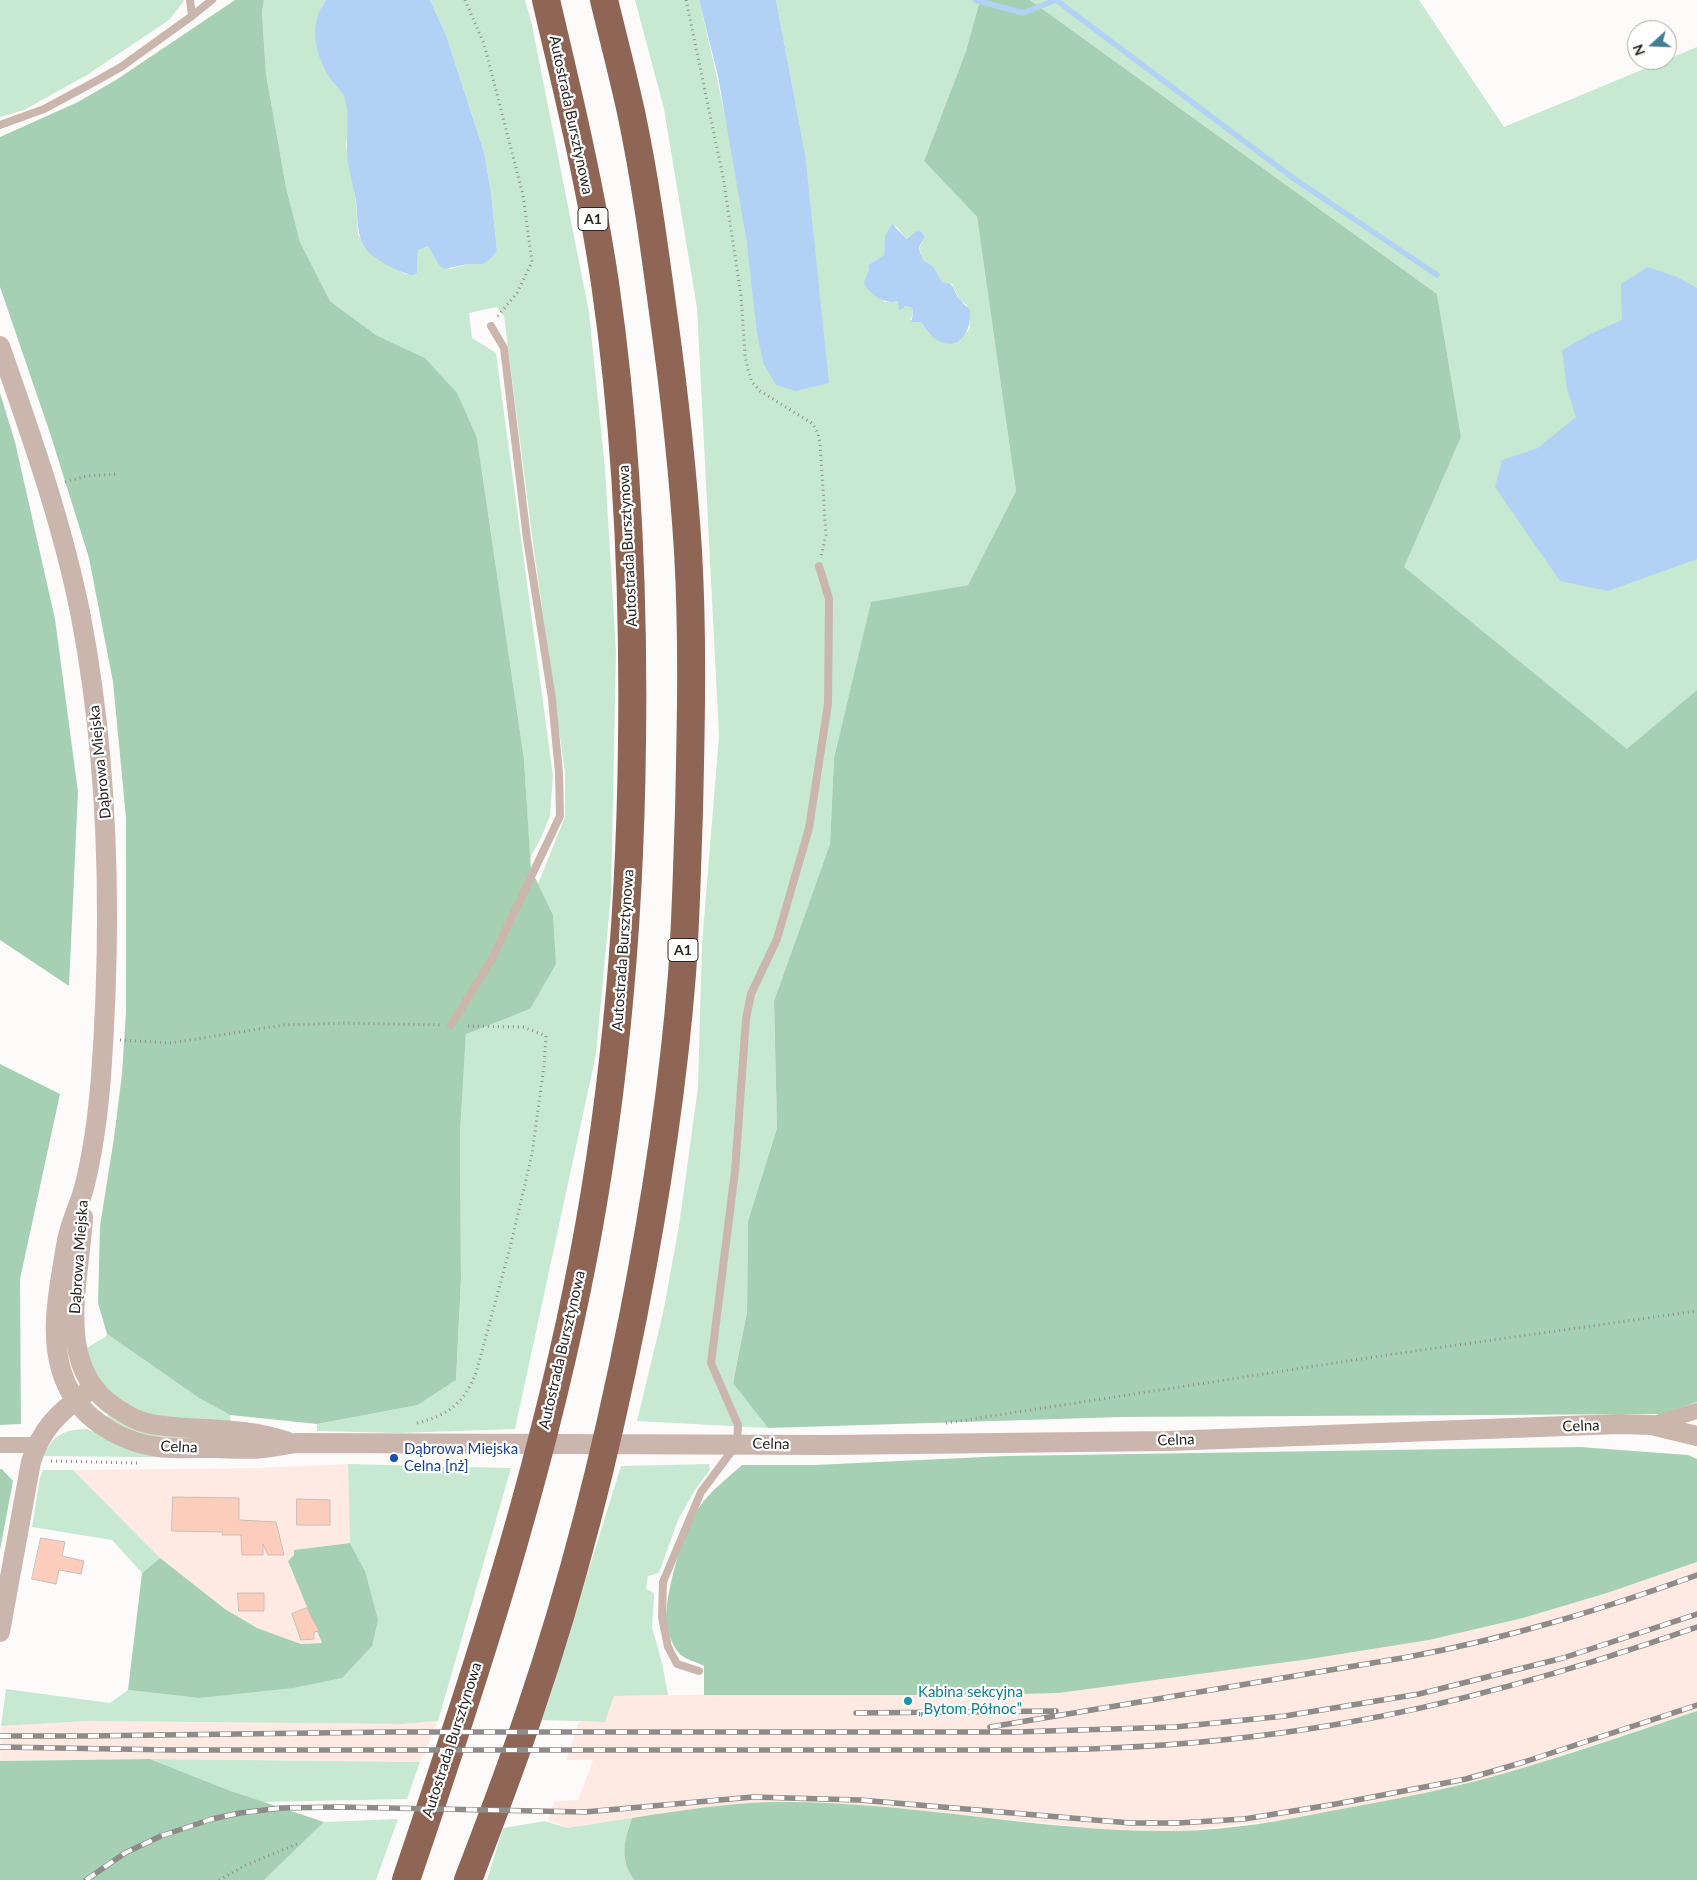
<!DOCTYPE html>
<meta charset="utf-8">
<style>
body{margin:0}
#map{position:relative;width:1697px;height:1880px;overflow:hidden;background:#fdfbfa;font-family:Lato,sans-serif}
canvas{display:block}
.north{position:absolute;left:1627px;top:20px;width:50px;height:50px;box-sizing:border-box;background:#fff;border:1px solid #a9a8a7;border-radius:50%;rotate:250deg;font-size:14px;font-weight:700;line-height:20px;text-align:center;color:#292523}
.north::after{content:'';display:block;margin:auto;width:18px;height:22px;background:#417e94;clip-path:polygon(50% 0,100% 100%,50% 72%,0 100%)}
</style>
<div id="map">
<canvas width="1697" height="1880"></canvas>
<div class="north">N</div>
</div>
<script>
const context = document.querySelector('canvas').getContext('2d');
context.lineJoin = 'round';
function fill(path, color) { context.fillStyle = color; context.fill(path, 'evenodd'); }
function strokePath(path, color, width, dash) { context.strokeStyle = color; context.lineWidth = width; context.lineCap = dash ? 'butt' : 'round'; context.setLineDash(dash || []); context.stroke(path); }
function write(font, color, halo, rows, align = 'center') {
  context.font = font + ' Lato,sans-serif'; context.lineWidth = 4.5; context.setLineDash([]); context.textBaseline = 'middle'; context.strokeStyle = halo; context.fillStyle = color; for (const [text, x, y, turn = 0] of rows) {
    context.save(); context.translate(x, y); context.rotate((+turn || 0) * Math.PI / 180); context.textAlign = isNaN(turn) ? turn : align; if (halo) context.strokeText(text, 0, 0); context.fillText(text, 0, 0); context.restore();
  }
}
const built = new Path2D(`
 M348,1464l2,79 -55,7 27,93 -21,1 -44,-16 -32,-19 -65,-51 -87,-88 186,-2z
 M1697,1562v149l-183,60 -101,25 -132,24 -100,11 -68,-1 -252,-25 -87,-3 -52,3 -155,23 -19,-8 6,-19 24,-1 15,-40h-27l13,-38 26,-1 9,-25 126,-2 245,1 74,-2 251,-34 119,-19 94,-22 84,-25z
 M90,1721l312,3 36,-3 -18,41 -270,-3 -150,2 1,-35z`);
const green = new Path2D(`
 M0,0h183l1,1 -15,19 -82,55 -63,35 -24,7z
 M264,0h62l-5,7 17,80 7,9 2,9 2,18 -3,23 10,57 2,31 13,20 34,20 12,-1 1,-23 10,-4 10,18 12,5 18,-5h15l14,-13 -6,-59 -7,-40 -38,-117 -16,-35h95l7,25 57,287 16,157 11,183 -5,242 -15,160 -81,375 -117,4 -81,-2v-7l101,-19 38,-25 5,-101 -1,-146 6,-100 64,-24 23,-94 -15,-31 27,-67v-44l-32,-230 -29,-227 -7,-9 -28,6 3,25 24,15 57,423 -3,40 -9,22 -11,20 -6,-99 -47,-321 -52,-80 -49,-23 -46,-34 -30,-59 -14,-55 -20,-113 -4,-61z
 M635,0h64c19,79 36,158 47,238 6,42 9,83 17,124l42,-209 -29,-153h204l-14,51 -42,110 53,56 39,274 -48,94 -97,18 -37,155 -4,86 -56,157 3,127 -29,93 -1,91 -14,70 35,46 -131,-7 26,-108 16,-87 19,-139 4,-143 17,-208 -22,-428 -33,-199zM896,226l11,13 15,-7 3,6c-8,11 -6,11 -1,23 11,4 13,13 19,22l9,1 8,17 7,4 3,23 -10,13c-20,-1 -29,1 -39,-19l-11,-2 3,-6 -1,-6 -12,-3 -1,-4 -14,1 -11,-8 -11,-11 6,-13 -1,-5 16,-10 1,-19z
 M1030,0h389l85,127 193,-80v643l-69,60 -225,-183 58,-130 -24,-143z
 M107,1334l92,64 31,17 1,9 -81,-9 -15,-6 -25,-17 -17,-20 -8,-23 20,-12z
 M108,1415l12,7 83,15 7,4 -66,-5 -38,-18z
 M87,1429l25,11 124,18 -193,-2c12,-22 19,-26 44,-27z
 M348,1464l163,4 -73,253 -36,3 -312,-3 -89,5 5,-37 104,14 18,-13 71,8 143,-20 23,-107 -15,-28z
 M709,1464l1,6 -15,20 -17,30 -19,53 -11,3 -2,13 8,4v4l-2,30 10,36 6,32 -54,1 -9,26 -63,-2 79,-254z
 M43,1470h30l87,88 -18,15 -30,-33 -80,-13 8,-50z
 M150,1759l270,3 -13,37 -145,3 -31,-11z
 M632,1818c-8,24 -13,40 2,62h-147l16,-52 42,-7 22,7z
 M398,1819l-22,61h-112l60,-58z`);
const forest = new Path2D(`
 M235,0h29l-2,13 4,61 20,113 14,55 30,59 46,34 49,23 32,35 20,45 47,321 7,110 22,46 3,49 -26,45 -64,25 -6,99 1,146 -5,101 -38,25 -101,19 -87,-9 -31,-17 -92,-64 -9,-31 2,-77 14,-88 8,-64 4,-63v-193l-13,-136 -24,-124 -39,-125 -50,-146v-150l78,-35 38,-22z
 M980,0h50l407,294 24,143 -57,130 223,182 70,-59v712l-34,12 -541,3 -354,11 -35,-45 14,-71 1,-91 29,-93 -3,-127 56,-157 4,-86 37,-156 97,-17 48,-94 -39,-274 -53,-56 42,-110z
 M0,393l15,49 40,177 23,173 -9,194 -69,-46z
 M0,1064l60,30 -40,185 1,145 -21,1z
 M1580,1447l108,8 9,4v103l-90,31 -84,25 -94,22 -119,19 -251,34 -74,2h-281v-29c-9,-5 -20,-6 -27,-15 -6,-9 -10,-21 -11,-32 0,-30 18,-93 37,-117 10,-13 26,-25 39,-37h73l190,-9z
 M0,1469h2l11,12 -13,69z
 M350,1543l15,28 13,49 -6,26 -30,32 -49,10 -94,10 -71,-8 14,-117 18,-15 65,51 32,19 44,16 21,-1 -34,-82 6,-6v-5z
 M1697,1711v169h-1063c-15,-22 -10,-38 -2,-62 46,-7 93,-15 140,-16 136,-2 271,31 407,29 51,-1 101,-10 151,-20 62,-11 125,-23 186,-41 61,-18 121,-39 181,-59z
 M150,1759l81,32 93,31 -60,58h-264v-119z`);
const water = new Path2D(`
 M326,0h104l16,35 38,117 7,40 6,59 -8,9 -6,4h-15l-24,5 -6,-5 -10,-18 -10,4 -1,23 -5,2c-14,-3 -42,-17 -48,-29 -8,-14 -6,-29 -8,-45 -3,-18 -10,-38 -9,-56 0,-15 2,-27 -1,-42 -2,-12 -12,-18 -18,-28 -14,-24 -19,-52 -2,-75z
 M699,0h77l29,153 24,230 -33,8 -20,-6 -13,-22 -6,-30 -11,-95 -28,-162z
 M892,224l15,15 10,-8 5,1 3,6c-9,11 -6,11 -1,23 11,4 13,13 19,22 13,-2 10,11 18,18 3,4 6,5 9,9 2,39 -30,46 -49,12h-10l2,-8 -1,-6 -7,-2 -2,3 -4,1 -1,-9c-15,4 -26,-6 -35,-18l6,-13 -1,-5 16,-10 1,-19z
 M1648,267l29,10 20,11v271l-89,32 -48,-10 -65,-94 7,-27 36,-12 38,-31 -9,-28 -5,-39 30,-17 30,-13 -1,-36z`);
const stream = new Path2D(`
 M975,0l48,13 33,-13
 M1056,0l237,178 144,97`);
const building = new Path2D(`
 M173,1497l66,1v22l37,2 8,33h-16l-5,-11v11h-21l-1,-20h-19l1,-3 -51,-1z
 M297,1499l33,1v25h-33z
 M41,1538l24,4 -3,14 22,5 -3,13 -22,-4 -3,14 -24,-5z
 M238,1593h26v18h-25z
 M307,1608l12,23 -5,1v7l-13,1 -9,-26z`);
const path = new Path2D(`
 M465,0l19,44 39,151 9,67 -15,31 -20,24
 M686,0l37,177 18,118 4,60 3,15 4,12 8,9 53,33 5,10 2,9 6,92 -5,21
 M65,482l22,-6 32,-2
 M120,1040l51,3 113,-18 63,-2 93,2
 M417,1423c32,-8 46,-19 59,-50l34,-125 22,-94 12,-88 2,-30 -23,-9 -59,-1
 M946,1423l434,-67 317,-45
 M51,1461l86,2
 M219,1880l29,-16 49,-20`);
const service = new Path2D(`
 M192,16l20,-16
 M0,125l44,-16 54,-29 23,-13 71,-51 -2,-16
 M451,1025l41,-66 68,-143 -1,-43 -7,-74 -25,-160 -23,-191 -13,-22
 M699,1671l-22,-7 -9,-17 -6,-30 1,-35 38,-90 36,-48 1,-19 -27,-62 24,-192 11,-152 5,-25 26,-55 32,-111 19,-124 1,-105 -10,-33`);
const minor = new Path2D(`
 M1651,1425l46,-14
 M0,1445h36`);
const tertiary = new Path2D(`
 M0,346c31,89 63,179 81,271 29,152 31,307 20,460 -3,37 -8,76 -17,111 -4,15 -11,29 -15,44 -3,10 -4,21 -6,32 -8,45 -15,94 11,134 18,27 53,45 84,49 17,2 35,1 53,1 17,0 35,2 52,0 11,-1 22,-3 33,-5l532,2 339,-4 452,-17 32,1 46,11
 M83,1217c-3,62 -31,150 33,191 11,7 22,14 35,16 27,5 55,4 83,7 18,1 35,5 52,10
 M0,1632l31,-170c10,-33 28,-50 55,-69`);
const motorway = new Path2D(`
 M406,1880c66,-194 130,-390 171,-591 37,-180 53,-363 55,-546 2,-154 -5,-308 -27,-460 -14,-95 -37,-190 -59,-283
 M468,1880c22,-57 44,-114 63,-172 43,-127 76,-259 102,-391 22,-113 40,-228 49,-343 4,-54 5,-109 7,-163 2,-87 4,-173 -1,-260 -5,-80 -14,-160 -25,-239 -9,-67 -18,-134 -32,-200 -8,-37 -18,-75 -27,-112`);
const rail = new Path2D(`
 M856,1713l200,-2
 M990,1727l418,-70c101,-19 192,-47 289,-82
 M0,1736h84l309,-4h623l159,-5 110,-11 134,-22 144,-36 134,-44
 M0,1747l174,3h860c25,-1 50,0 75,-2 77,-3 154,-11 230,-24 123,-21 241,-56 358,-97
 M86,1880l39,-27 36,-17 51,-17 28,-6 41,-5 57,-1 247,5 168,-15 107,3 270,23h48l66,-4 92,-15 130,-25 58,-17 173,-57`);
const markers = [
 [394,1458,5,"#1a4fb4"],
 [908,1701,5,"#0f9aa8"]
];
const shields = [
 [593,219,30],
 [683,950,30]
];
const shieldNames = [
 ["A1",593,219],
 ["A1",683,950]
];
const streetNames = [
 ["Autostrada Bursztynowa",571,115,78],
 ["Autostrada Bursztynowa",628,546,-93],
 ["Dąbrowa Miejska",100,762,-96],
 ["Autostrada Bursztynowa",623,950,-86],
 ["Dąbrowa Miejska",79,1257,-86],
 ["Autostrada Bursztynowa",562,1350,-77],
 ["Celna",1581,1426,-2],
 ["Celna",1176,1440,-2],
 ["Celna",771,1444,1],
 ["Celna",179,1447,2],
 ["Autostrada Bursztynowa",452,1740,-72]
];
const transitNames = [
 ["Dąbrowa Miejska",404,1449],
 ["Celna [nż]",404,1466]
];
const cultureNames = [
 ["Kabina sekcyjna",918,1692],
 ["„Bytom Północ”",918,1709]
];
fill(built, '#feeae3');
fill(green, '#c7e9d2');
fill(forest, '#a6d0b4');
fill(water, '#b1d2f4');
strokePath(stream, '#b1d2f4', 5.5);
fill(building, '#fdcdbc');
strokePath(building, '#cabeba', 1);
strokePath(path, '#908d8b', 3, [1, 4]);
strokePath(service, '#cbb6ad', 8);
strokePath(minor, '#cbb6ad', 16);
strokePath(tertiary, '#cbb6ad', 20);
strokePath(motorway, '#8f6555', 28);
strokePath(rail, '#8e8b89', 5.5);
strokePath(rail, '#fff', 4, [11]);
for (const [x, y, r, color] of markers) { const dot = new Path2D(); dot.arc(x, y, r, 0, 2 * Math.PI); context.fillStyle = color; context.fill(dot); strokePath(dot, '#fff', 2); }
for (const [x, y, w] of shields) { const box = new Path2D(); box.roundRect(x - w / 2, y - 11.5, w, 23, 4); context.fillStyle = '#fff'; context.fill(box); strokePath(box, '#292523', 1); }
write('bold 14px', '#292523', null, shieldNames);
write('15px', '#292523', '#fff', streetNames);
write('15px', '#164399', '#fff', transitNames, 'left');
write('15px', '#0d838f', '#fff', cultureNames, 'left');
</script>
